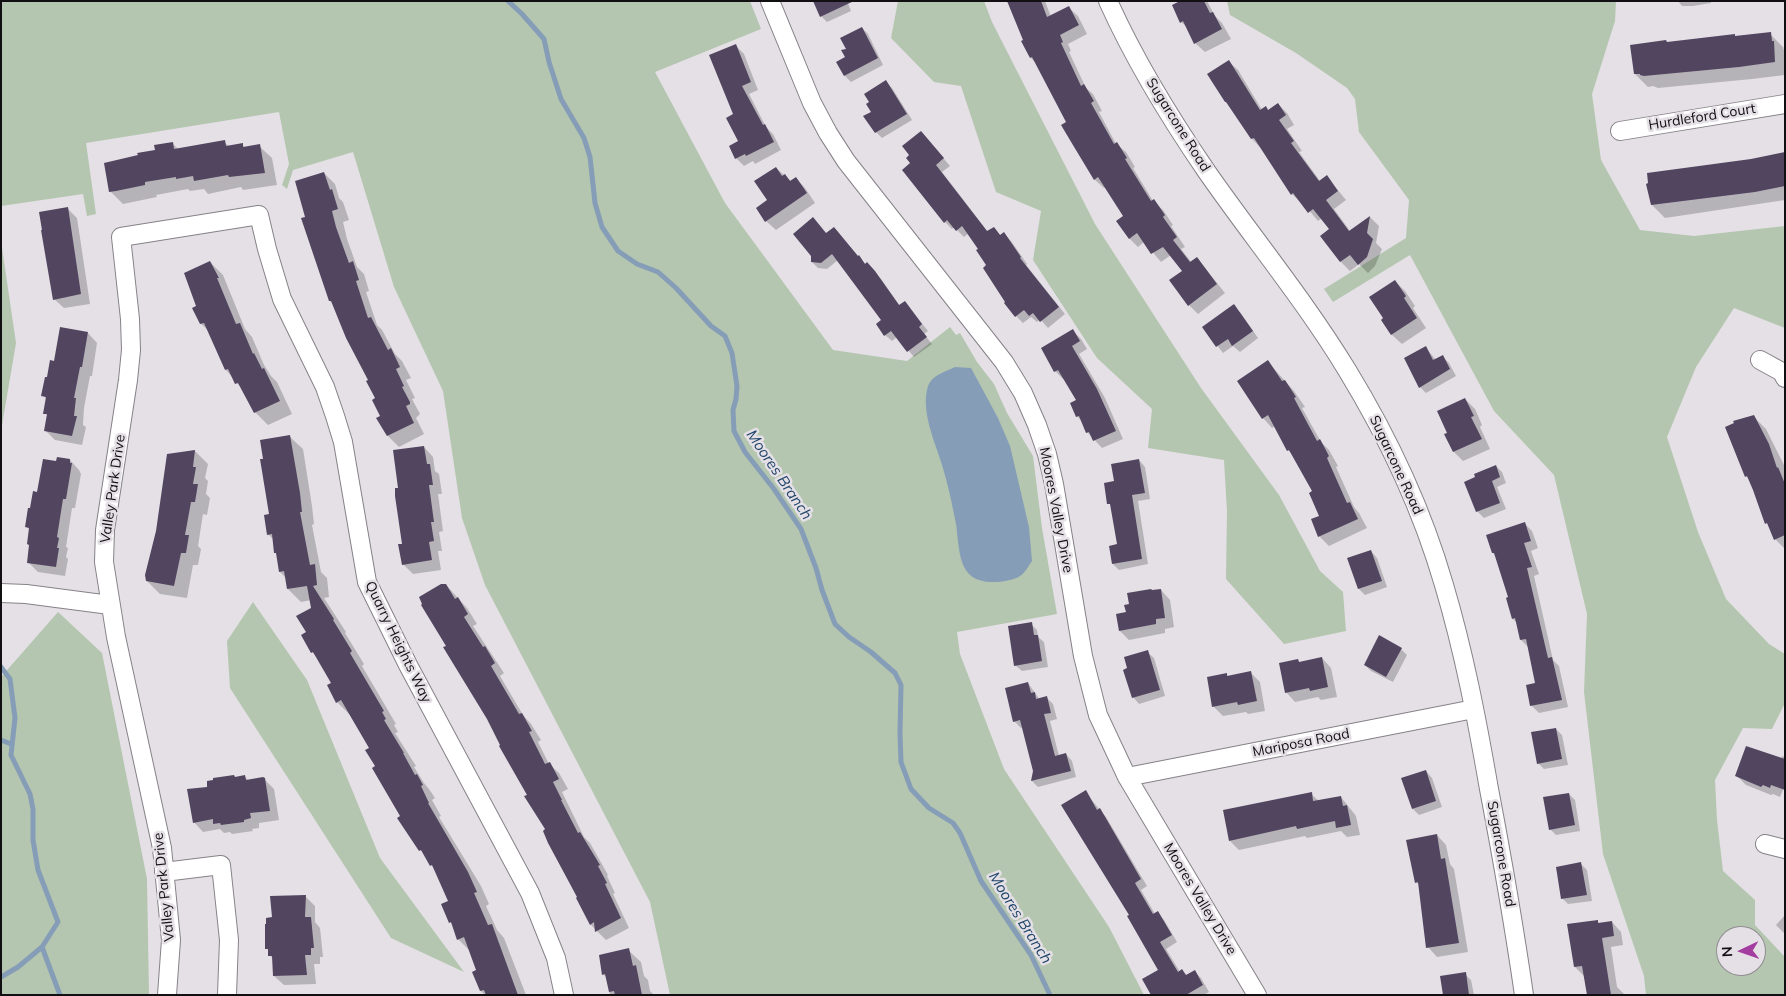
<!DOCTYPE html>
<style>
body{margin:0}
#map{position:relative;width:1786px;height:996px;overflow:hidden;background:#e4e0e6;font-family:Mulish,sans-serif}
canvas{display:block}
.frame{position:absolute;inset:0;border:2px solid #110f11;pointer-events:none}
.north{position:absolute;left:1716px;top:926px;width:50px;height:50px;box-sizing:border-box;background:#e4e0e6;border:1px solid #908c91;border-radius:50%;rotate:267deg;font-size:14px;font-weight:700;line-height:20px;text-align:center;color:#110f11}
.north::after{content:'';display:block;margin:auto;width:18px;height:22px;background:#a43da0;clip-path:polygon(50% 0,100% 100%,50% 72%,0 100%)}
</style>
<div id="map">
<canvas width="1786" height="996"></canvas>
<div class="frame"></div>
<div class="north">N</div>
</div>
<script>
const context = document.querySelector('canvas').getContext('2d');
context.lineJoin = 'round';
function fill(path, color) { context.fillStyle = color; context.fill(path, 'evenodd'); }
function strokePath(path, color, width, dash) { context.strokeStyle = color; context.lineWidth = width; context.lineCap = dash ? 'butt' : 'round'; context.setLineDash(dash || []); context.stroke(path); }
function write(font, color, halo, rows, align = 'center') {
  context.font = font + ' Mulish,sans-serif'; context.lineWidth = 5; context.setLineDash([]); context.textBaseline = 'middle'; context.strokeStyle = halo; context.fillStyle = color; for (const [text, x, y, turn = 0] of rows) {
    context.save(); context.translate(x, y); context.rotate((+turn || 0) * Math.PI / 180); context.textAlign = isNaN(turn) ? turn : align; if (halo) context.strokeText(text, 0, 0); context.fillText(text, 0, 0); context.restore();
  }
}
const green = new Path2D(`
 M1,1h749l11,28 -106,43 70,131 108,147 74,11 43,-34 6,8 4,-2 17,29 17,22 13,29 26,43 9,72 15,86 -100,18 3,22 44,115 105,158 35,68h-474l-20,-93 -165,-317 -23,-67 -19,-127 -49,-104 -41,-135 -60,18 -6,19 -5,-4 7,-21 -10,-52 -193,31 10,71 -9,2 -4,-22 -82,12z
 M898,1h86l8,21 103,202 106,164 78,107 41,76 23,21 3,39 -62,13 -58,-65 1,-68 -3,-51 -76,-12 4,-39 -55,-51 -64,-98 8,-49 -45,-19 -35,-106 -27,-4 -43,-44z
 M1227,1h389l-1,20 -23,73 9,66 39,70 54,6 91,-10v102l-51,-20 -38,59 -29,70 31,95 28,67 43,45 16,10v49l-13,26 -29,-1 -28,52 2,40 6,51 32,29v25l30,32v38h-139l-2,-19 -41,-122 -19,-162 3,-78 -33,-139 -60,-64 -84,-156 -77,47 -9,-13 82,-51 3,-38 -50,-68 -4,-33 -8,-11 -51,-35 -66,-38zM1726,936h30v30h-30z
 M1,241l15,102 -15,88z
 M253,602l54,78 73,178 84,114 -73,-34 -161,-250 -3,-47z
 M58,612l44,41 45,226 2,116h-148v-318z`);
const water = new Path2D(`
 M955,367l16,1 27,50 12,28 19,81 3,34c-3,4 -7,12 -12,15 -6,4 -19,6 -26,6 -37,1 -34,-31 -38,-58 -3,-15 -6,-30 -10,-45 -6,-28 -27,-64 -18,-93 4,-11 17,-14 27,-19z`);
const shadow = new Path2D(`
 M847,1l4,10 -24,11 -6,-6z
 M1008,1h37l6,16 18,-9 9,8 9,18 -19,10 3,7 -2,1 17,36 7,6 9,17 -3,1 17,32 10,8 9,15 -2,1 20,33 10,9 10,15 -2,1 14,21 -4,2 11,14 5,-4 8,9 20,25 -27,21 -9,-9 -6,-34 -12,-16 -10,7 -17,-20 -6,5 -9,-9 -4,-21 -19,-30 -2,1 -9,-8 -21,-33 -12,-21 6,-3 -31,-59 -6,-6 -8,-16 2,-1z
 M1183,1h24l8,15 7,7 9,16 -26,13 -10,-9 -7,-15 -7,-6z
 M1678,1h33v2l-18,3h-11z
 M862,28l6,6 15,31 -32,17 -6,-6 2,-27z
 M1770,34l13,13 2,7v21l-33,4 -94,9 -5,-2 -5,1 -13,-13 32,-31z
 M736,46l8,8 14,36 -9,4 17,33 7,7 8,16 -26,14 -2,-3 -9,5 -8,-8 4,-16 -6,-27z
 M1229,62l9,8 24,40 7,1 9,-7 9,9 7,12 -7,4 15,22 -3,1 21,29 7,-4 19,23 -12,9 16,22 20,-14 9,9 -3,17 6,6 -7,17 -7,7 -9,-9 -9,7 -9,-9 -19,-26 9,-7 -9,-11 -4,3 -16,-19 -1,1 -9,-9 -31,-46 -9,-9 -21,-32 -5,-5z
 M886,82l6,6 20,32 -30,18 -6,-6 -4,-20z
 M928,140l22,26 -8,6 46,60 6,-4 7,8 3,-2 7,7 16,23 -1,1 39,49 -17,14 -8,-9 -3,3 -6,-5 -8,6 -7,-7 -10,-13 -26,-54 -11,-16 -5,4 -10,-10 -2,2 -7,-7 -33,-59z
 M224,142l6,5 12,-2 4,3 13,-2 13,12 5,27 -34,5 -2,-3 -33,7 -4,-5 -14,2 -2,-2 -32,6 1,2 -34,7 -13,-13 46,-40 16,-8 6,6z
 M1785,154v46l-120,18 -13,-13 -2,-20z
 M776,168l15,13 5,-3 9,10 10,15 -39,27 -10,-9z
 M324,173l11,11 4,14 4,4 6,18 -6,2 4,17 10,28 7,7 5,17 -3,1 11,33 5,5 13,24 7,7 9,17 -5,2 9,18 -3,1 8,15 -4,4 8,16 -25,13 -11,-11 -18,-55 -36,-77 -4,-3 -24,-83z
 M68,209l9,9 13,86 -26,4 -10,-9z
 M834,228l24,29 23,22 19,27 5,-4 23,29 -4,3 8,10 -18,13 -17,-20 -5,4 -7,-6 -2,-15 -45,-60 -11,9 -9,-1 -6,-6 15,-28z
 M210,262l13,13 22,54 7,8 12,28 7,11 6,6 15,32 -24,11 -13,-13 -11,-21 -18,-21 -17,-39 -8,-7 -3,-17z
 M1395,281l10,10 10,15 -2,2 13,20 -24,16 -10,-9 -9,-15z
 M1240,312l18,26 -18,14 -7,-6 -10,7 -19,-25z
 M1073,331l8,8 6,10 -8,5 26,44 18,41 -21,9 -15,-16 -4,-9 -6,-7 1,-15 -13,-23 -2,1 -8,-8 -13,-22z
 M88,333l9,10 -5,33h-2l-6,32 -1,17 3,2 -4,18 -27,-5 -10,-10 3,-14 -3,-3 2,-13 -4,-5 5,-16z
 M1426,348l10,12 7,-3 6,6 7,13 -30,17 -6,-6z
 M1268,362l26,29 11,16 -3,1 19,34 8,8 9,16 -2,1 18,40 5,6 8,15 -38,18 -10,-10 1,-20 -6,-24 -20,-36 -6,-6 -13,-24 -3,2 -9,-10z
 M1465,399l10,10 7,16 -2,2 10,22 -27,12 -9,-9z
 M1753,416l13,13 19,38v82l-10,-10 -25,-59 -4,-4z
 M290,437l13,12 9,57 2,18 -2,1 9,47 6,6 2,19 -5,1 22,34 -1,1 19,31 -2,2 34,58 -2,1 4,7 -3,1 21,33 -2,1 10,16 5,6 6,9 -3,2 9,16 -2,1 42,69 8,18 -3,2 11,24 7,8 22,57h-41l-4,-4 -3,-20 -8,-20 -12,-12 -4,-13 -4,-4 -1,-20 -13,-31 -38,-52 4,-3 -25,-50 -6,-17 -21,-34 -13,-13 -5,-19 -15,-26 -5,-5 -5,-19 5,-24 -1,-9 -10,2 -13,-13 -1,-10 -7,-7 -6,-32 -6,-6 2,-19 -6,-55z
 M424,447l9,10 2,14 4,3 3,20h-4l5,37 -4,1 3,19h-4l3,19 -28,4 -10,-10 -3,-75z
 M195,451l13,13 -3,14 3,3 -2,13 4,4 -3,17 -4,-1 -5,32 3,3 -3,16h-5l-6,33 -27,-4 -13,-13 10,-49 11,-77z
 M70,460l9,10 2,4 -6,34h-3l-6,39 2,1 -2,9 2,2 -3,17 -27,-4 -10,-10 2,-32 -4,-4 12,-33 19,-31z
 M1139,460l6,7 5,32 -12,2 10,63 -29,6 -6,-6 5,-19 -6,-39 -3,-3 6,-21z
 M1496,466l6,6 4,11 -9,4 9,22 -22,9 -7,-7 -11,-29z
 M1525,524l7,7 6,17 -7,3 8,23 -5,2 19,84 6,6 9,41 -29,6 -8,-8 5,-21 -8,-37 -7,-7 -4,-17 -4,-4 -3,-21 -13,-41 -4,-4z
 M1371,551l6,7 10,29 -22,8 -6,-6 -10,-30z
 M446,585l21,23 10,16 -4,2 31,47 -4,3 23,39 8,9 10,16 -3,2 11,22 10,9 9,16 -6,3 22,45 6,6 18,32 -1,1 8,17 -2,1 16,34 -23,12 -15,-15 -41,-82 -3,-13 -99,-184z
 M1161,590l9,10 4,27 -9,2v4l-36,7 -9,-9 7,-18z
 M1031,624l6,6 1,7 6,5 4,25 -26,4 -7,-6z
 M1401,649l6,6 -14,27 -22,-11 -6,-6z
 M1147,652l7,6 11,38 -26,8 -6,-7z
 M1322,658l9,10 6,29 -16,3 -3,-3 -23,5 -9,-10 12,-32 2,3z
 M1250,672l10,10 5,29 -17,3 -2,-2 -23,4 -9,-9 12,-33 3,3z
 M1028,683l12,17 7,-2 6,6 4,15 -7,2 9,35 7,-2 6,7 4,16 -38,10 -6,-6 2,-10 -11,-44 -2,1 -7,-7z
 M1556,729l6,6 6,30 -24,4 -6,-6z
 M1782,756l3,1v28l-5,12 -7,-3 -2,1 -25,-10 -9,-9 44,-17z
 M1426,771l6,7 10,29 -23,8 -6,-6z
 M244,776l5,5 15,-2 10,10 5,31 -20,3v5l-7,1 1,2 -21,3 -2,-2 -6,1 -4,-4 -17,3 -9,-10 15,-34z
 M1085,792l21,25 41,69 -6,4 14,24 2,-1 7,7 13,22 -11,7 14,23 2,-1 5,5 7,-5 7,7 8,14 -5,3h-52l8,-25 -29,-55z
 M1311,794l8,7 22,-4 15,19 4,19 -13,2 -6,-6 -34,7 -2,-2 -66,14 -9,-9z
 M1569,794l6,6 5,31 -24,4 -6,-6z
 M1437,835l9,10 4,19 4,5 14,83 -31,5 -9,-10 -8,-61 -4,-4z
 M1581,864l6,6 5,31 -24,3 -6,-6z
 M305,896l10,10v16l5,6 3,29h-3v7h-6l2,20 -32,1 -10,-9v-16l-4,-5 -1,-4 -2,-3 7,-30z
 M1785,915v19l-9,-9z
 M1597,921l3,3 12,-2 9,10 2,13 -12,2 6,40 8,8h-37l-3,-18 -10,-10z
 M628,950l13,12 3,14 4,4 2,11 4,4h-44l-3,-17 -4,-4z
 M1465,974l6,6 3,15h-30z`);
const stream = new Path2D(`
 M508,1l14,13 22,25 5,23 12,37 23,39 6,19 5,46 7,24 16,24 19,13 21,8 18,16 35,38 14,10 7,17 5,33 -1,13 -3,11 1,21 11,21 29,37 27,40 15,39 6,22 13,34 14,13 22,15 24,21 6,12 -1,48 1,29 10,27 18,19 24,15 7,10 21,48 50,74 19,40
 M1,667l9,12 5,39 -4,37 19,39 3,15v31l5,30 20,52 -16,25 18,48
 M1,740l10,4
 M1,977l17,-10 24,-20`);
const building = new Path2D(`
 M813,1h41l-34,16z
 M1007,1h34l6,16 22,-11 10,19 -19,10 3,7 -2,1 20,43 3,-2 10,17 -3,2 23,41 3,-2 10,16 -2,1 26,42 3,-2 11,16 -2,2 14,20 -4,3 17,22 7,-5 20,27 -29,22 -19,-26 13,-9 -19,-24 -12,7 -14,-21 -8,6 -13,-18 7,-5 -25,-39 -4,3 -33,-55 5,-3 -34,-65 -2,1 -9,-17 2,-1z
 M1180,1h24l6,12 3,-1 9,17 -28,15 -11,-23 -3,2 -8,-18z
 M862,27l16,31 -34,18 -8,-14 9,-5 -4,-7 5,-1 -6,-11z
 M1771,32l1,9h2l1,21 -36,5 -95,9 -4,-1v-1h-6l-4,-29 36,-5 1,2 68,-8v2z
 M736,44l15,38 -9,4 21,39 2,-1 9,18 -28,14 -1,-2 -10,5 -6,-13 9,-5 -12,-23 7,-4 -24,-59z
 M1229,60l31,50 6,-4 2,4 10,-7 8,12 -7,5 15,21 -3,2 28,38 8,-6 11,16 -12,9 23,31 21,-15 -3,17 6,6 -6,18 -9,8 -8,-10 -10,7 -20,-26 9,-7 -16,-20 -5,4 -15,-20 -2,2 -37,-57 -3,1 -25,-37h-1l-18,-28z
 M886,80l21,34 -32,19 -12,-17 8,-4 -5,-8 3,-2 -5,-8z
 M921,131l23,27 -8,7 51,66 7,-4 6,8 4,-3 17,25 -1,1 39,49 -19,15 -7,-9 -4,3 -5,-6 -9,7 -11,-14 1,-1 -22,-34 3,-3 -10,-15 2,-1 -16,-23 -6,5 -9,-11 -3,3 -42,-53 8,-7 -4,-5 3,-3 -7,-9z
 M225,140l1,6 17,-3v4l17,-3 5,29 -36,4 -1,-2 -34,6 -1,-5 -17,3v-2l-31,5v3l-29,6 -7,1 -5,-29 34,-8 -1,-2 18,-3 -1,-5 19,-3 1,7z
 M1785,152v34l-30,6 -104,13 -5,-21 2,-1 -1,-10 104,-14z
 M776,167l6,9 3,-2 5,7 6,-4 11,16 -42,29 -9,-14 11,-8 -13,-19z
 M324,172l6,18 2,-1 6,20 -6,2 4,16 13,36 4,-2 6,19 -3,1 12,37 3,-1 17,33 3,-2 9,19 -4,2 8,17 -2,1 8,15v2l-4,2 8,17 -27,13 -11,-18 4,-2 -8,-16 3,-2 -9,-17 2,-1 -22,-42 -15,-37h-2l-28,-83 4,-1 -10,-36z
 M68,207l13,87 -28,6 -12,-70h1l-3,-18z
 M813,217l13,16 8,-6 24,29 1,-1 6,9 2,-2 8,9 24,34 6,-4 17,23 -3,3 8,10 -20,15 -16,-21 -7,5 -8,-12 5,-4 -49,-66 -11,9 -10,-1v-6l-18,-22z
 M210,261l9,17h-2l19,46 4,-1 13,31 1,-1 8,16 2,-1 16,33 -26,12 -16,-30 -3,1 -7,-15 -3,1 -21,-47 -4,1 -8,-16 4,-2 -12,-33z
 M1395,280l11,16 -2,2 13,20 -26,17 -10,-15 2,-2 -14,-21z
 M1234,304l19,27 -21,15 -4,-7 -12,8 -14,-20z
 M60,327l28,5 -6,35h-2l-6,31h2l-2,18h3l-5,20 -28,-5 3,-17h-4l3,-17 -5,-1 4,-19h2l3,-17 4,1z
 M1073,329l7,12 -8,5 25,43 19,42 -23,10 -4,-9 -3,1 -7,-17 -3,1 -6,-14 6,-3 -18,-30 -4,2 -13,-24z
 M1426,346l7,14 10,-5 7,14 -31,19 -15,-30z
 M1268,360l14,21 3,-1 11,17 -2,1 23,43 3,-2 9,17 -2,2 20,45 3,-1 8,17 -40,18 -7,-18 8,-3 -10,-23 3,-2 -23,-41 -2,1 -19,-36 -6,4 -25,-38z
 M1465,398l9,18 -3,1 11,22 -29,13 -9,-18 3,-1 -10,-22z
 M1754,415l15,29 8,24 1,-1 7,17v51l-11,5 -7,-17 -2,1 -12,-34 -6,-14 -2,1 -20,-50 9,-4 -1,-2z
 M290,435l10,58 2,19h-2l10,53 5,-1 2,21 -4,1 21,33 -1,1 19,31 -2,2 34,58 -2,1 4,7 -2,1 20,33h-1l12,22 2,-1 6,11 -2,1 8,17h-1l40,69 9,20 -3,1 14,32 4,-1 26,71h-32l-2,-5 -4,1 -8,-19 4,-2 -12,-33 -7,3 -6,-18 -2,1 -8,-19 7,-3 -16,-36 -2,1 -9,-16 -2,1 -22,-33 3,-2 -28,-48 3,-2 -10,-16 4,-2 -28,-48 -5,3 -9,-18 4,-2 -18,-31 -2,1 -10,-18 5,-3 -10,-16 15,-8 -4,-22 -20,3 -3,-18 -5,1 -3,-19h-2l-2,-19 -5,1 -3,-20 5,-1 -9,-55h3l-3,-19z
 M424,446l3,18h3l3,21h-4l5,37h-3l3,19 -5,1 3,18 -30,5 -4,-21h4l-7,-48v-8h3l-5,-38z
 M195,450l-2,17h3l-3,17h5l-3,18h-4l-6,33h4l-3,18h-5l-7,33 -28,-5 -1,-6 11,-44 11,-77z
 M57,457l13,2v4h2l-6,36h-3l-6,38 2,1 -2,10h2l-3,19 -29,-4 2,-18 -2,-1 2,-16 -4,-1 3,-19h2l3,-17 4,1 6,-33 13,2z
 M1139,459l6,34 -13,2 10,64 -30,5 -3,-18 8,-2 -7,-40h-3l-3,-21 10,-2 -3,-17z
 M1496,465l4,12 -8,4 8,22 -24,9 -12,-30 11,-5 -1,-3z
 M1525,522l6,19 -7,2 8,24 -5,1 21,90 4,-1 10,43 -32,6 -4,-21 9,-2 -9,-44 -6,1 -5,-22 -3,1 -6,-21 2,-1 -14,-44h-2l-6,-18z
 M1371,550l11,31 -24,8 -11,-31z
 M441,584h5l9,15 3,-2 10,17 -4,3 19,30 2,-1 10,17 -4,3 28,48 3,-1 10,18 -3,1 16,32 5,-2 9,17 -6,3 9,18h-1l17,33 2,-1 20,33 -2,1 9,17 -2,1 16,34 -26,14 -1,-10 -4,3 -14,-27 1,-1 -29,-54 -5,-12 2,-2 -21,-33 3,-1 -28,-49 1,-1 -13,-26 -44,-72 3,-1 -25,-41 1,-1 -3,-7z
 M1151,589l1,1 9,-1 4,29 -9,1v5l-37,7 -3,-17 10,-2 -2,-7 5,-1 -2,-11z
 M1032,622l2,13h4l4,26 -28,5 -6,-40z
 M1379,635l23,13 -16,29 -22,-12z
 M1148,650l12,40 -28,8 -9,-28 4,-2 -3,-11z
 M1322,657l6,30 -18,4 -1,-3 -24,5 -6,-30 19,-4 1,3z
 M1251,671l6,30 -19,4 -1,-3 -25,5 -5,-30 20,-4v3z
 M1028,682l3,11 4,-1 1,7 11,-3 4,17 -7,1 11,42 11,-3 5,18 -40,10 2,-10 -13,-51 -7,2 -8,-34z
 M1556,728l6,31 -25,5 -6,-32z
 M1746,746l39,13v31l-14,-5 -1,3 -7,-3 -2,2 -26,-11z
 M1426,770l10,31 -24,8 -11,-31z
 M234,775l1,2 10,-2 1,5 17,-3 2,1 5,33 -20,2 1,5 -7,2v2l-23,3 -1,-2 -7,1v-5l-20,4 -6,-34 20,-2v-6l6,-1v-2z
 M1086,790l11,20 3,-2 41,71 -6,4 18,31 5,-3 14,24 -12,7 18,30 4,-3 4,6 9,-5 8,15 -17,10h-35l-9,-16 16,-9 -31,-54 2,-1 -68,-110z
 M1312,792l1,9 28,-5 2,10 4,-1 4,20 -15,3 -1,-7 -38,8 -1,-3 -67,15 -6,-31z
 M1569,793l6,32 -26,5 -6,-33z
 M1437,834l4,25 4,-1 14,85 -33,5 -8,-66 -3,1 -9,-43z
 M1581,862l6,33 -26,4 -5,-32z
 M306,895l-1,22h6l3,31h-3v7h-6l2,20 -34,1 -1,-20h-4v-7h-3v-25h1v-6l6,-1 -2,-21z
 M1598,920v3l14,-2 2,15 -12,2 9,57h-24l-5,-29 -8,1 -7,-43z
 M629,948l4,18 3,-1 6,30h-27l-1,-4 -5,1 -4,-18 -3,1 -3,-20z
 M1466,972l3,23h-26l-3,-19z`);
const street = new Path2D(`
 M770,1l42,102 16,30 18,28 158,201 19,31 14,32 10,29 7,30 29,172 15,59 29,62 130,218
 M1108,1c27,60 62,117 99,171 46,66 98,129 140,198 41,67 75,139 97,215 20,67 33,135 45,204 13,68 25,137 35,206
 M1620,131l165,-27
 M1760,360l22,12 3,6
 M1,593l25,1 84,11
 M1127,777l347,-68
 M1765,844l20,5
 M164,872l57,-7 8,75 -2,55
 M167,995l4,-55 -9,-92 -46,-211 -12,-75 1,-32 23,-150 3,-30 -1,-31 -9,-82 138,-22 8,34 15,50 43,88 10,29 8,26 24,140 41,83 122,228 26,65 8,37`);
const streetNames = [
 ["Hurdleford Court",1702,117,-9],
 ["Sugarcone Road",1178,125,58],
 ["Sugarcone Road",1396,465,65],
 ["Valley Park Drive",113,489,-82],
 ["Moores Valley Drive",1056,510,79],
 ["Quarry Heights Way",398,642,64],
 ["Mariposa Road",1301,743,-11],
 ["Sugarcone Road",1501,854,80],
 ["Valley Park Drive",164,887,-96],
 ["Moores Valley Drive",1200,899,59]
];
const waterNames = [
 ["Moores Branch",779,475,56],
 ["Moores Branch",1020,918,58]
];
fill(green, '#b4c6af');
fill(water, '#869db8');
fill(shadow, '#0003');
strokePath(stream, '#869db8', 5);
fill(building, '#524560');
strokePath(street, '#868288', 20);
strokePath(street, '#fff', 18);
write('14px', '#110f11', '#e4e0e6', streetNames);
write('italic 15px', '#1f4369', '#e4e0e6', waterNames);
</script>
